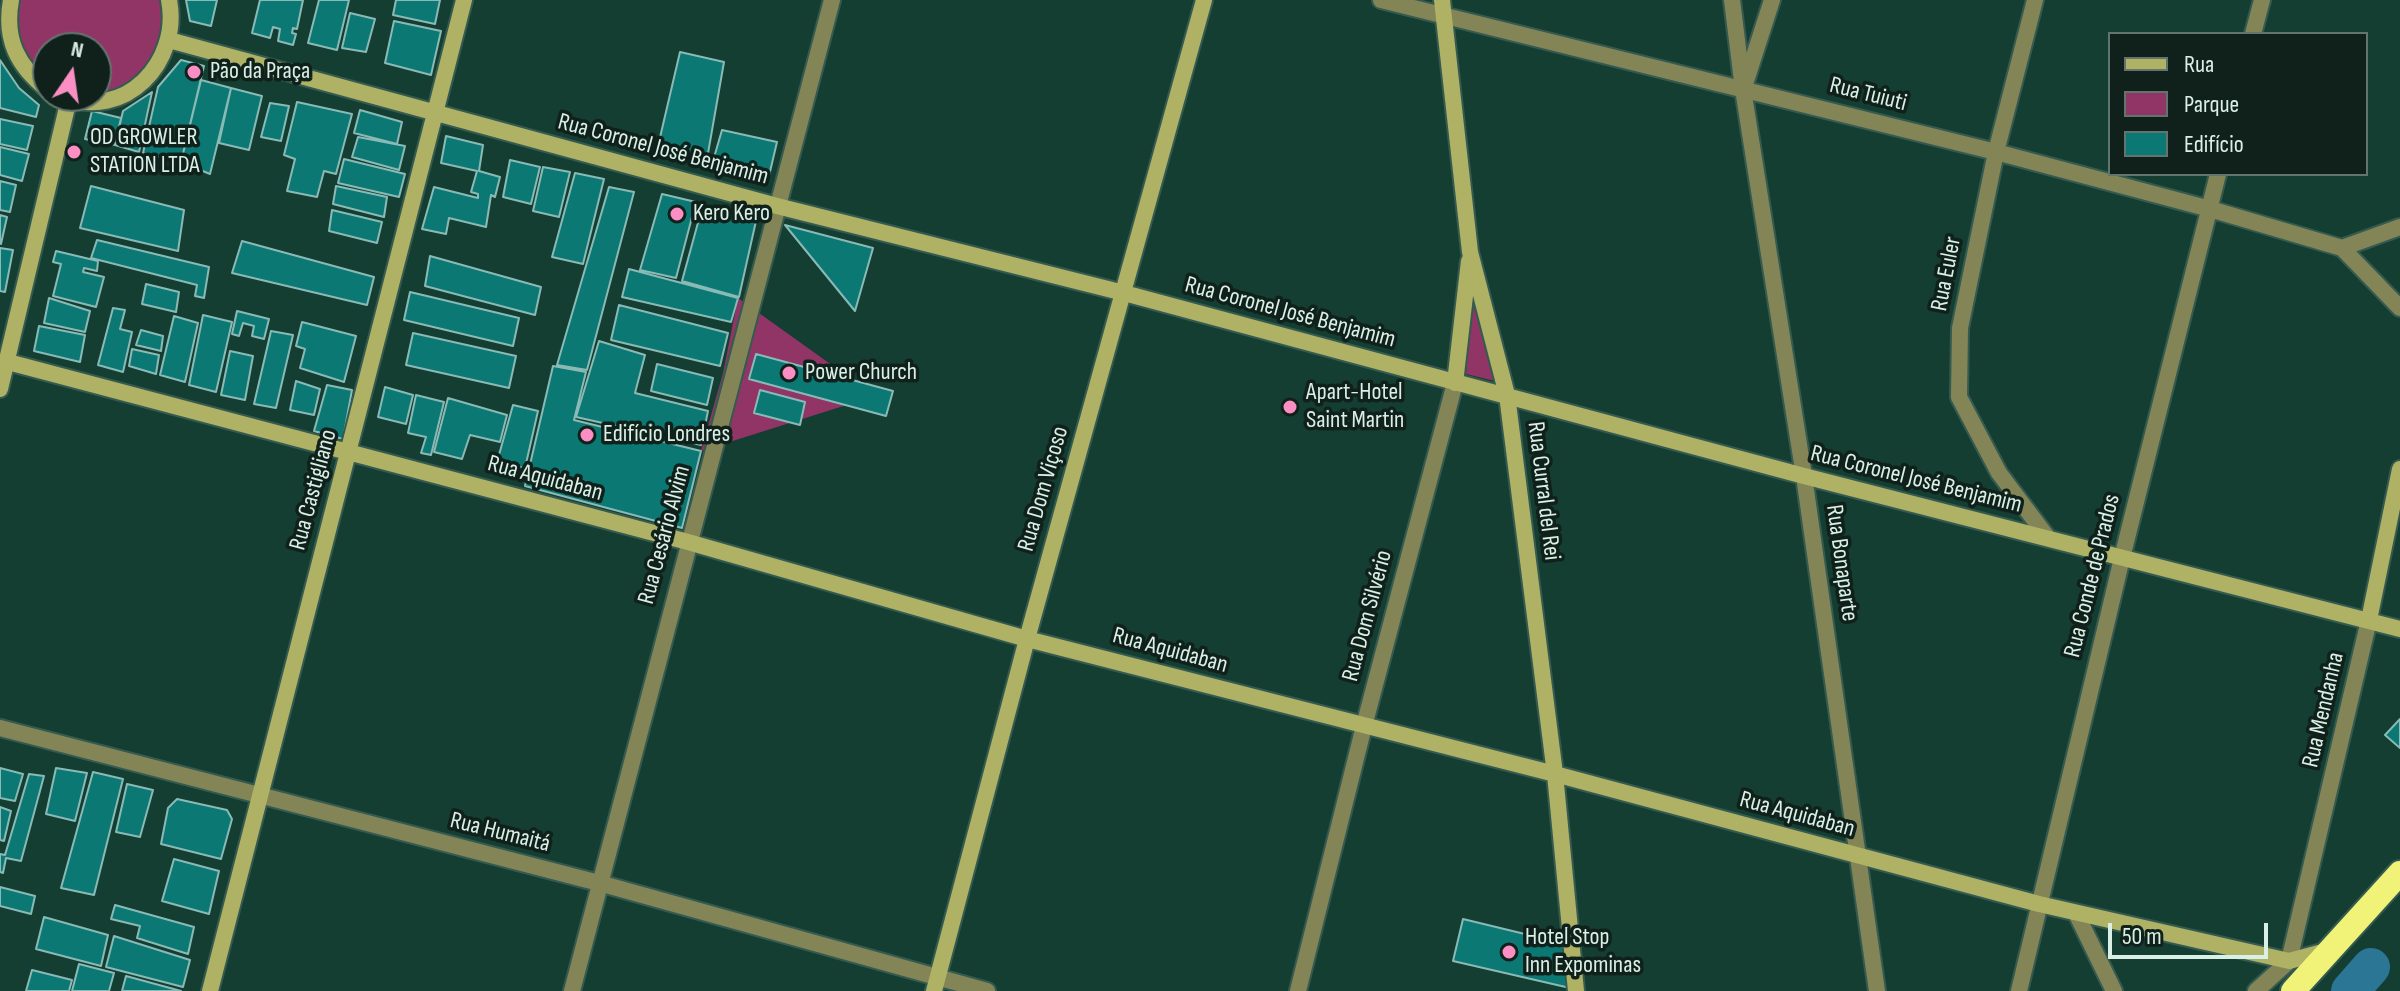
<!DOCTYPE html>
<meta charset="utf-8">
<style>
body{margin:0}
#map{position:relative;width:2400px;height:991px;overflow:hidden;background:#153e32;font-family:"Sofia Sans Condensed",sans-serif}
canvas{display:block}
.legend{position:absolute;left:2108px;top:32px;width:260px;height:144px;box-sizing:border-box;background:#10211b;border:2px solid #61746d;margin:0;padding:10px 14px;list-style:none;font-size:24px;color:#daf0e7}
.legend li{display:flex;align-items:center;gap:16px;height:40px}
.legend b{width:40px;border:2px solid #61746d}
.north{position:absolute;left:32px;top:32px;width:80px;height:80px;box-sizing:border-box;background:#10211b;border:2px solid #61746d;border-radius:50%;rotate:13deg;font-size:22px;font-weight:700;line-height:32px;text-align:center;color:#daf0e7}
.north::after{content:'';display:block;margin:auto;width:28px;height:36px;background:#fb8fc4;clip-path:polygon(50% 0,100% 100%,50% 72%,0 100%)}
.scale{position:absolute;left:2108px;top:923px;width:160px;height:36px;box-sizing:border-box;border:4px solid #daf0e7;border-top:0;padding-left:10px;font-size:24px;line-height:28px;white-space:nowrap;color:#daf0e7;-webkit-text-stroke:6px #10211b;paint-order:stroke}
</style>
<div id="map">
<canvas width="2400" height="991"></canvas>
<ul class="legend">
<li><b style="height:10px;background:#afb165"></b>Rua</li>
<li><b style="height:22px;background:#913567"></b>Parque</li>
<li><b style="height:22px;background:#0c7874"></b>Edifício</li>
</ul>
<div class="north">N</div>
<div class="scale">50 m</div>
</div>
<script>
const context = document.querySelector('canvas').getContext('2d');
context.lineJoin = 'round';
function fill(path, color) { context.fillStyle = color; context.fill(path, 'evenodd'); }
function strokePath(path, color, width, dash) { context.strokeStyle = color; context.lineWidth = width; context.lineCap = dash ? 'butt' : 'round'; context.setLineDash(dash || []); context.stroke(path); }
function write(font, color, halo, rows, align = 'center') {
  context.font = font + ' "Sofia Sans Condensed",sans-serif'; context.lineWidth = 7; context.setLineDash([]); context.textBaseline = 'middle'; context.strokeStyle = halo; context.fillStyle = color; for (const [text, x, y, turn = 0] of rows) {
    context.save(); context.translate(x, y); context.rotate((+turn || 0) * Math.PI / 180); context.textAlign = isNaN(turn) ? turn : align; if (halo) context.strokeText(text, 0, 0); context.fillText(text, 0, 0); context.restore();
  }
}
const green = new Path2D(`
 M17,0h145c5,24 -5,74 -29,85 -11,5 -25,8 -37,11v-48h-48v40c-25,-30 -37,-48 -31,-88z
 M738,298l137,98 -174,55 22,-78z
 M1472,299l23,82 -29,-7z`);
const river = new Path2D(`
 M2350,991l21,-24`);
const building = new Path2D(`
 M186,0h31l-6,26 -21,-5z
 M260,0h43l-6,29 -4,-1 -1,5 4,1 -3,11 -15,-4 2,-12 -7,-2 -3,11 -18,-5z
 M319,0h30l-12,50 -29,-7z
 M396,0h44l-5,24 -42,-9z
 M350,13l25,6 -9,33 -24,-4z
 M394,21l47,10 -10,44 -46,-12z
 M680,52l44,10 -17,97 -49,-13z
 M0,60l19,28 20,17 -3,12 -36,-9z
 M181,60l23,6 -23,96 -38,-9 15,-66z
 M201,80l30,8 -21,86 -29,-12z
 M231,88l31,8 -13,54 -30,-7z
 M152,92l-13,60 -24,-7 8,-34z
 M297,102l55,12 -16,60 -12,-3 -7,26 -30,-6 8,-32 -11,-4z
 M270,103l19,3 -8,35 -20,-4z
 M360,110l42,12 -5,22 -43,-11z
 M92,111l29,7 -6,27 -30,-6z
 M0,119l33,7 -6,24 -27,-6z
 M722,130l55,12 -8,34 -56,-15z
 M446,136l37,9 -4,26 21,6 -5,20 -4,-2 -5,32 -37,-9 -3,16 -24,-5 12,-42 44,11v-4l-7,-2 6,-21 -36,-8z
 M358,137l47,9 -6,24 -47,-13z
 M0,147l29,7 -7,27 -22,-6z
 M344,159l61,15 -6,23 -61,-14z
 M510,160l30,7 -9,37 -28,-7z
 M543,167l27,5 -11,45 -26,-6z
 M575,173l29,6 -21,85 -31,-7z
 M0,181l16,4 -6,27 -10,-2z
 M91,186l93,24 -6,41 -98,-23z
 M336,186l51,11 -3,20 -51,-13z
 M609,187l25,5 -47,178 -30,-5z
 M662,194l34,8 -20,76 -36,-8z
 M702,208l54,13 -17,76 -57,-16z
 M332,210l50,12 -5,21 -48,-12z
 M0,215l7,2 -6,27 -1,-1z
 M785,225l88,23 -18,63z
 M97,240l112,27 -5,31 -9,-2 2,-11 -106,-27z
 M242,241l132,36 -7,28 -135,-32z
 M0,248l13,2 -8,42 -5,-1z
 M56,251l42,10 -1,10 -13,-3 -1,4 21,5 -8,30 -43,-11 8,-32 -8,-2z
 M430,256l111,31 -6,28 -110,-29z
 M629,269l109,29 -7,24 -109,-25z
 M146,284l33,8 -3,20 -34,-8z
 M410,292l109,26 -6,28 -109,-26z
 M49,298l41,13 -5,21 -41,-9z
 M619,305l109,28 -8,33 -109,-26z
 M113,308l12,2 -5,19 12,3 -9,40 -25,-7z
 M237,311l32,8 -5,20 -12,-3 2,-10 -11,-3 -4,13 -7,-2z
 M203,315l29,7 -16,70 -27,-7z
 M174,316l24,7 -13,59 -25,-7z
 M302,322l54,14 -12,46 -44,-14 5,-19 -9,-3z
 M39,326l46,9 -5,27 -46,-11z
 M141,330l22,6 -2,15 -25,-6z
 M271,331l22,4 -17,73 -22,-4z
 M413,333l103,23 -7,32 -103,-23z
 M599,341l46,14 -10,38 73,18 -7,34 -125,-28z
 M132,349l27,6 -3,19 -27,-8z
 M230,351l23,5 -8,44 -24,-5z
 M756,354l137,37 -7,25 -137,-37z
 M657,364l56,14 -6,27 -56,-14z
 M553,366l33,6 -12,48 127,31 -19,77 -157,-42z
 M296,381l24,8 -6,26 -24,-5z
 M327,385l25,5 -9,49 -29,-8z
 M385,387l28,8 -7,29 -28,-7z
 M760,390l45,12 -5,23 -46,-12z
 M416,395l28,7 -13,53 -10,-2 5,-16 -18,-4z
 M448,398l59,17 -7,27 -30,-7 -8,24 -28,-7z
 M513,405l25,6 -13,57 -28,-6z
 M2400,719v29l-15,-13z
 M0,768l23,6 -8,27 -15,-3z
 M56,768l31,5 -12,48 -29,-7z
 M93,772l30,7 -29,116 -33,-7z
 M29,774l15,2 -23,85 -15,-3 -3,15 -3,-1v-18l5,1z
 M127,784l26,6 -13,47 -24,-5z
 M177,799l50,11 5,9 -11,40 -60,-15 7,-36z
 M0,807l11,4 -7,30 -4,-1z
 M174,859l45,12 -10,43 -47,-13z
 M0,887l35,9 -4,18 -31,-8z
 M115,905l79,22 -6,27 -51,-16 3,-12 -29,-7z
 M44,917l64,18 -7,31 -65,-17z
 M1463,919l99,24 8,45 -117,-27z
 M114,936l76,24 -7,27 -77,-20z
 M79,964l35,9 -5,18h-37z
 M32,970l40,10 -3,11h-43z
 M126,976l55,15h-59z`);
const street = new Path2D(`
 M1381,0l615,152 214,57 132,39 58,60
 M1732,0l11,89 61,387 73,515
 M2035,0l-39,152 -36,176 -1,69 40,76 49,65
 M2253,34l9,-34
 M1745,84l27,-84
 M2342,248l58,-21
 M0,728l599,155 388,108
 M2076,913l38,78
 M572,991l260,-991
 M1298,991l66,-265 91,-343
 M2019,991l103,-433 96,-384
 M2256,991l33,-30 80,-341`);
const secondary = new Path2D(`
 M11,0c-7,39 6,66 37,90
 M1442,0l28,252 37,143 48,379 21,217
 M169,40l608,166 347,87 680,183 596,153
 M62,96c63,26 119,-34 107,-96
 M8,362l680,180 339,97 528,135 484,130 250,57 41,-11
 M1455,383l14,-122
 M0,389l69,-290
 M2369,620l31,-151
 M210,991l254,-991
 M934,991l93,-352 177,-639`);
const highway = new Path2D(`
 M2293,991l107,-118`);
const markers = [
 [194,72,8,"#fb8fc4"],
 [74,152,8,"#fb8fc4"],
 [677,214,8,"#fb8fc4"],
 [789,373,8,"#fb8fc4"],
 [1290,407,8,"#fb8fc4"],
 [587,435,8,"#fb8fc4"],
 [1509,952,8,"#fb8fc4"]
];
const poiNames = [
 ["Pão da Praça",210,72],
 ["OD GROWLER",90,138],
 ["STATION LTDA",90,166],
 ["Kero Kero",693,214],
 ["Power Church",805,373],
 ["Apart-Hotel",1306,393],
 ["Saint Martin",1306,421],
 ["Edifício Londres",603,435],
 ["Hotel Stop",1525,938],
 ["Inn Expominas",1525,966]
];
const streetNames = [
 ["Rua Tuiuti",1868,95,14],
 ["Rua Coronel José Benjamim",663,150,15],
 ["Rua Euler",1947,274,-79],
 ["Rua Coronel José Benjamim",1290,313,15],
 ["Rua Aquidaban",545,479,15],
 ["Rua Coronel José Benjamim",1916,480,14],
 ["Rua Dom Viçoso",1044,489,-74],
 ["Rua Castigliano",314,490,-75],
 ["Rua Curral del Rei",1543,491,83],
 ["Rua Cesário Alvim",665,535,-75],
 ["Rua Bonaparte",1841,563,82],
 ["Rua Conde de Prados",2093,576,-76],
 ["Rua Dom Silvério",1368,616,-75],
 ["Rua Aquidaban",1170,651,15],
 ["Rua Mendanha",2324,710,-77],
 ["Rua Aquidaban",1797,815,15],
 ["Rua Humaitá",500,833,14]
];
fill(green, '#913567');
strokePath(river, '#2b7595', 38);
fill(building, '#0c7874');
strokePath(building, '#89bab6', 2);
strokePath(street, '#355a4f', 20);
strokePath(secondary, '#355a4f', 20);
strokePath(highway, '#355a4f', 28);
strokePath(street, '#838557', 16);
strokePath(secondary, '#afb165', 16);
strokePath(highway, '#f0f378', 24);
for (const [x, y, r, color] of markers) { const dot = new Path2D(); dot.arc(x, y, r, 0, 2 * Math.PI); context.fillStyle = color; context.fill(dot); strokePath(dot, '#10211b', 3); }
write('24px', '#daf0e7', '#10211b', poiNames, 'left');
write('24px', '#daf0e7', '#10211b', streetNames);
</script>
